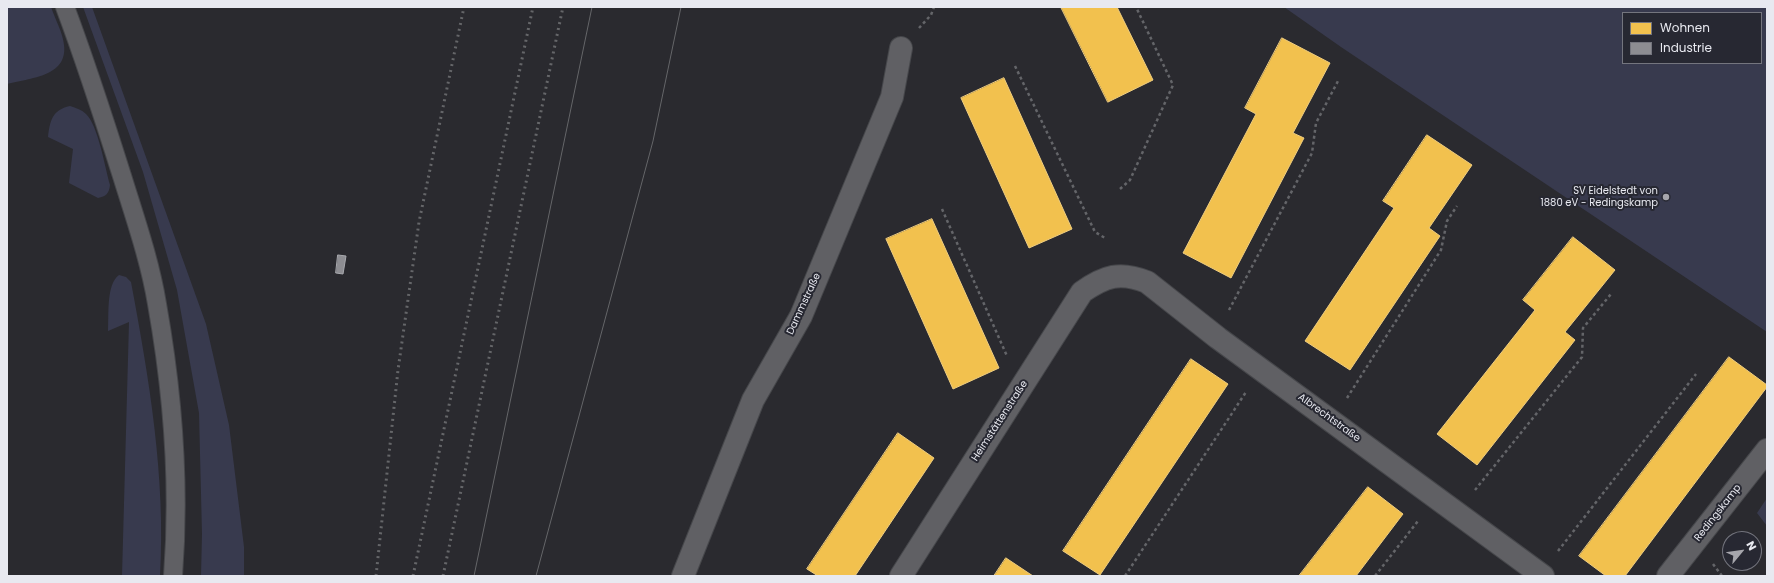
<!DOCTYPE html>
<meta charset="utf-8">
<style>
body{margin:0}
#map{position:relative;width:1774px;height:583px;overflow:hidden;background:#2a2a2f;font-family:Poppins,sans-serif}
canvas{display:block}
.frame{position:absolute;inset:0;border:8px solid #e8e9f0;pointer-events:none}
.legend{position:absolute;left:1622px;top:12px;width:140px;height:52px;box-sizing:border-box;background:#272832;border:1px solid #74757e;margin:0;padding:5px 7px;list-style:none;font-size:12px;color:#e8e9f0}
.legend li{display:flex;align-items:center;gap:8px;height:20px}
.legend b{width:20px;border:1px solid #74757e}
.north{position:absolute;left:1722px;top:531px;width:40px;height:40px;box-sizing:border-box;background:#272832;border:1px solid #74757e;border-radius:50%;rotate:61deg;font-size:11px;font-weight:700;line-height:16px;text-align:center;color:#e8e9f0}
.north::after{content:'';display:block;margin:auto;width:14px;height:18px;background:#a6a6ac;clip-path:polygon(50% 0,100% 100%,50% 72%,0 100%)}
</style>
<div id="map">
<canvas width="1774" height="583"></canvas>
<div class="frame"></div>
<ul class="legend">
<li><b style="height:11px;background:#f2c14e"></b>Wohnen</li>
<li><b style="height:11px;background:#8d8d92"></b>Industrie</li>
</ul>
<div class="north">N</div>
</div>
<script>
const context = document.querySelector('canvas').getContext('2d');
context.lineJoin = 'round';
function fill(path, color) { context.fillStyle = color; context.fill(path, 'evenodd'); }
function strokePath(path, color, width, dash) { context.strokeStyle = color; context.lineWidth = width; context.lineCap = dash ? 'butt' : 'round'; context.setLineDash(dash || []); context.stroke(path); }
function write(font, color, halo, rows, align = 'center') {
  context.font = font + ' Poppins,sans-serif'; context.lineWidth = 4; context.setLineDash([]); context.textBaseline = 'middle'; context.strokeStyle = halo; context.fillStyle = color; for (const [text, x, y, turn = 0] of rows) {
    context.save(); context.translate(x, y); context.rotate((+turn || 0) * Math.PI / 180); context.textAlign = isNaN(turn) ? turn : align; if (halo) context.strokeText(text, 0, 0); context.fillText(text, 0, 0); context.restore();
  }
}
const green = new Path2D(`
 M7,7h44c4,12 12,26 13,38 4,32 -35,33 -57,39z
 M83,7h9l114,317 23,101 15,122v29h-43l1,-42 -3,-121 -22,-123 -34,-118z
 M1284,7h483v325l-426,-285zM1623,13h138v50h-138z
 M70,106c6,2 12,4 16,8 12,11 19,54 24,71 -1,9 -4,11 -12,13l-29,-15 4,-34 -25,-12c2,-16 4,-27 22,-31z
 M119,275l7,2 5,5c18,96 35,196 29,294h-38l7,-254 -21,9c1,-15 -2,-47 11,-56z
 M1767,498v28l-10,-13z`);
const homes = new Path2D(`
 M1061,7h56l36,73 -45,22z
 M1282,38l48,25 -37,70 11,5 -73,140 -48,-25 73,-139 -11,-6z
 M1004,78l68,151 -43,19 -68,-150z
 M1427,135l45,30 -43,63 11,8 -90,134 -45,-29 89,-133 -11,-7z
 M932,219l67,149 -46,21 -67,-150z
 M1573,237l42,33 -50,62 10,8 -98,125 -40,-31 98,-124 -12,-10z
 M1729,357l38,28v2l-142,189h-19l-27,-20z
 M1191,359l37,25 -128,191 -37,-24z
 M898,433l36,25 -79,118h-37l-11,-7z
 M1368,487l35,27 -47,62h-57z
 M1006,558l27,18h-39z`);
const industry = new Path2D(`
 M338,255l8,1 -3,18 -7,-1z`);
const path = new Path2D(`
 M919,28l12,-13 3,-8
 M1015,66l80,166 10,6
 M1120,189l10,-9 43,-95 -37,-78
 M942,209l65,147
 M1229,310l83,-157 4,-30 22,-42
 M1347,398l94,-148 6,-29 10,-15
 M1475,490l107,-133 1,-29 28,-34
 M1558,551l138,-177
 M1713,564l9,12
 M1125,576l121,-184
 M1375,576l43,-55`);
const service = new Path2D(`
 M65,7c21,56 39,112 57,169 13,42 28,85 35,128 16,90 23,182 16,272`);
const minor = new Path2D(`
 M683,576l70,-176 48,-84 91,-219 9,-49
 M901,576l181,-284c23,-16 38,-21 65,-10l71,56 325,238
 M1668,576l99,-126`);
const tram = new Path2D(`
 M474,576l118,-569
 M536,576l117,-435 28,-134`);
const rail = new Path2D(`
 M376,576l22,-206 21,-148 45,-215
 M413,576l120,-569
 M443,576l120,-569`);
const markers = [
 [1666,197,4,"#a6a6ac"]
];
const poiNames = [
 ["SV Eidelstedt von",1658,191],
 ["1880 eV - Redingskamp",1658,203]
];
const streetNames = [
 ["Dammstraße",804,304,-65],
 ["Albrechtstraße",1329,418,36],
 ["Heimstättenstraße",1000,421,-57],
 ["Redingskamp",1718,513,-52]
];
fill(green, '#383a4e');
fill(homes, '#f2c14e');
strokePath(homes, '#efcd7f', 1);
fill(industry, '#8d8d92');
strokePath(industry, '#a8a9ae', 1);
strokePath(service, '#46474b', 20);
strokePath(minor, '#46474b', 24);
strokePath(path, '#646569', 2.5, [3, 3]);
strokePath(service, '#606064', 18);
strokePath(minor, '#606064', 22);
strokePath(tram, '#656669', 1);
strokePath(rail, '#656669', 3, [2, 4]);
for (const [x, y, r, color] of markers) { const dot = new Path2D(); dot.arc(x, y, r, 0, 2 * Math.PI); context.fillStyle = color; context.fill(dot); strokePath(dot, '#272832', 1.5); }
write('10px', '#e8e9f0', '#272832', poiNames, 'right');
write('10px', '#e8e9f0', '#272832', streetNames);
</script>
